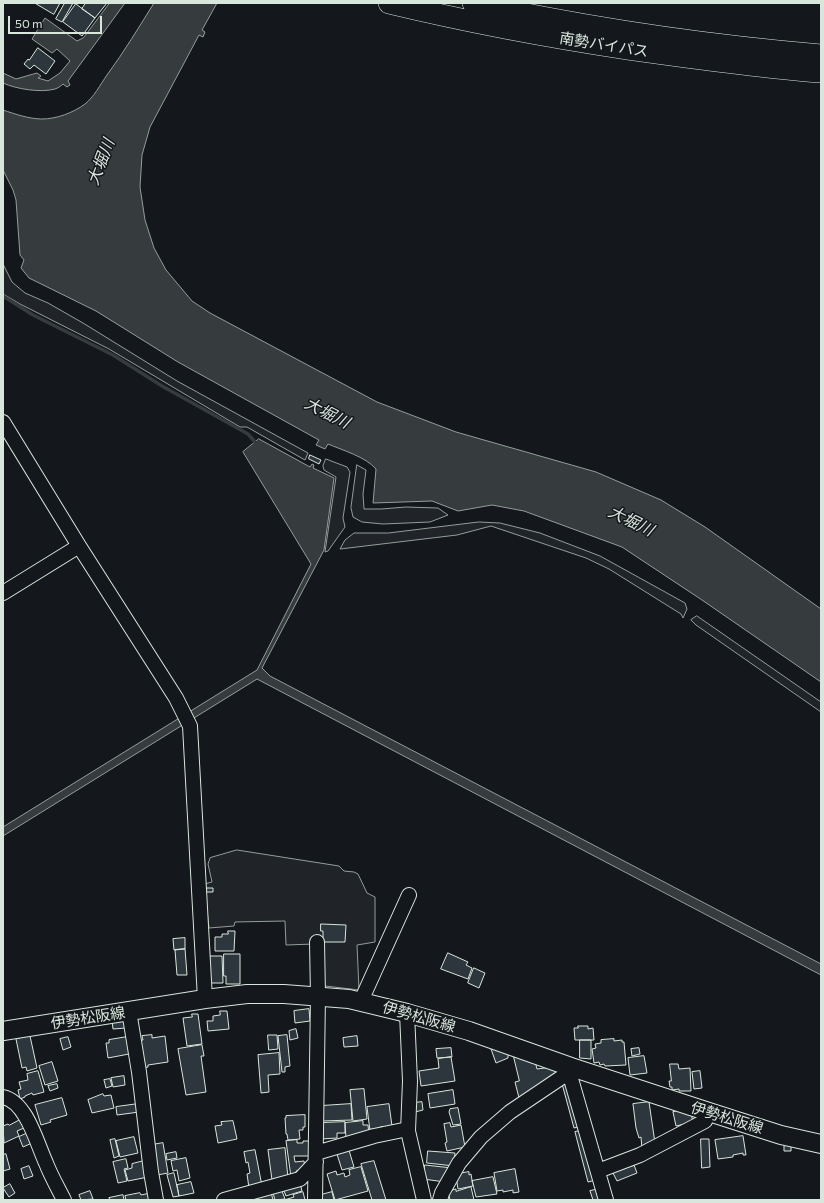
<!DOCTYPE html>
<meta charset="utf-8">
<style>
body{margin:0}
#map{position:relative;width:824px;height:1203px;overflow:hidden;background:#14181c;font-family:Commissioner,sans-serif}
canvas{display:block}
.frame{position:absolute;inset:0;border:4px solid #d8e6dc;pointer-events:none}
.scale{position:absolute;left:8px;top:16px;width:94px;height:18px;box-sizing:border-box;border:2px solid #d8e6dc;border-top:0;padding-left:5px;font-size:12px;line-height:14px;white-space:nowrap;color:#d8e6dc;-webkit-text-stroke:3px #14181c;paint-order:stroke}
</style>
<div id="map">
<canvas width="824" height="1203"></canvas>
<div class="frame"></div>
<div class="scale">50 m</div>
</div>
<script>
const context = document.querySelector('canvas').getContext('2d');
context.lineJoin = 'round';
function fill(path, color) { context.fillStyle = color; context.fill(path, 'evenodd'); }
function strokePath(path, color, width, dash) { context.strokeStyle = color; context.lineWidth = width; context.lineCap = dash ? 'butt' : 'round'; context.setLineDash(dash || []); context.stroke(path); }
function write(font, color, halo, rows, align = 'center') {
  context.font = font + ' Commissioner,"Noto Sans JP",sans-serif'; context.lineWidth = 3; context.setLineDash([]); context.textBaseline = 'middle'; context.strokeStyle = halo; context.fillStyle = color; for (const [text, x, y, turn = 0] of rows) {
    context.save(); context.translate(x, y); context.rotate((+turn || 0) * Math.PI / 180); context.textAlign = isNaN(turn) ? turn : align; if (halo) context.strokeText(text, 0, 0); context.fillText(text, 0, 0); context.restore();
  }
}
const green = new Path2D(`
 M3,264l9,18 13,11 23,10 35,20 94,58 131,72 -3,7 -58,-33h-7l-131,-78 -89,-45 -17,-10z
 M326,459l21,8 3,5 -7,46 2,9 -17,24 -3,1 11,-75 -12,-7 -1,-4z
 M357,465l9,5 -3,24 1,15h17l25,-2 32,1 10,7 -18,7 -47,2 -21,-2 -9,-5 -2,-9z
 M479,522l21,1 40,10 60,23 85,47 2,6 -4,9 -2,-4 -72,-45 -23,-11 -95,-32 -34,9 -117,14 5,-9 9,-7h34z
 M697,616l124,86v10l-125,-87 -5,-5z
 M237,850l102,16 5,5 10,1 4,2 9,19 8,4v45l-18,3 2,45 -42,-5 -3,-41 -28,1 -1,-24 -50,1 -1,4 -25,2 -5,-44 8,-2 -4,-18 2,-6z`);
const water = new Path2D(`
 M110,3h15l-57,78 2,4 -3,2 -4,-3c-2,2 -5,4 -8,5 -14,4 -39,0 -52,-6v-10l13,6 21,-6 4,3 -3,2 10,3 12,-8 10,-12 -13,-12 -5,4 -20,-14 13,-21 32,23 6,-3z
 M154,3h63l-15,27 3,2 -2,5 -4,-2 -49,92 -8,28 -2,32 5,33 9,28 12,22 26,31 18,12 167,89 79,30 140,40 65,28 44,27 116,82v73l-119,-82 -80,-53 -98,-36 -32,-6 -34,6 -26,-10 -59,2 3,-34c-10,-12 -34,-19 -48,-25l-3,5 -9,-4 3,-5 -141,-78 -82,-51 -67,-33 -8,-10 3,-8 -4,-5 -4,-55 -3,-10 -10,-20v-60c12,4 26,9 39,9 14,0 31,-6 43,-15 9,-7 15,-19 22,-29 17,-23 32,-48 47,-72z
 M259,439l51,28 2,-3 2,1 -1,3 21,10 -10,72 -62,118 8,8 551,288v11l-564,-296 -254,157v-9l254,-157 54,-106 -68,-112z`);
const stream = new Path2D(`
 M3,296l30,19 80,40 49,31 86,48 7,8`);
const building = new Path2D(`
 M35,3h25l-6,11z
 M65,3h8l-11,19 -6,-3z
 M86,3h21l-12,15 -13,-9z
 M76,4l19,14 -13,18 -19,-14z
 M38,48l17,13 -9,13 -12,-9 -4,4 -6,-5 4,-5 1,1z
 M310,455l11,5 -2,4 -10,-5z
 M207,888h6v4h-6z
 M321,924l25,1 -1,17h-22v-11h-2z
 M228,931h7l-1,20h-19v-14h7v-3h6z
 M185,938v11l-11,1 -1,-11z
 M185,949l2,26h-10l-2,-25z
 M448,953l20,9 -2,3 6,3 -4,11 -27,-10z
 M224,954h16v30h-14v-8h-2z
 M210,956h12l1,27h-13z
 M474,968l11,5 -6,15 -11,-5z
 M309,1009l1,12 -15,2 -1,-12z
 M220,1011h7l2,18 -21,2 -1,-10h6v-5l7,-1z
 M192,1014h6l4,30 -15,2 -4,-28 9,-1z
 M125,1019l1,9 -13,1 -1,-8z
 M578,1026h10v3l5,-1 1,12h-19l-1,-12h4z
 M296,1029l2,9 -8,2 -1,-9z
 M152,1035v3l13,-2 3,26 -20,3v2l-5,1 -6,-27 6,-1 -1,-4z
 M268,1035h9l1,14 -9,1z
 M287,1035l3,31 -5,1v5h-3l-4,-36z
 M30,1036l7,32 -10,3 -1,-4 -4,1 -6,-29z
 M357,1036l1,10 -14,1 -1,-9z
 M68,1037l3,10 -8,3 -3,-11z
 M127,1037l2,17 -21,4 -2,-15h3v-3z
 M614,1039v2l8,-1v2h2l2,23 -21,1 -1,-2 -4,1 -1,-3 -5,1 -2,-14 4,-1 -1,-4 6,-1v-3z
 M580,1040h11v19l-11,-1z
 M202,1045l2,11h-3l5,36 -20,3 -8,-46z
 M451,1048l1,9 -15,1 -1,-9z
 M495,1048l13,4v6l-12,5 -5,-14z
 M639,1048l1,6 -8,2 -1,-7z
 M279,1053l1,21 -12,1 1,17 -8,1 -3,-38z
 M644,1056l3,17 -17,2 -2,-17z
 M451,1057l4,24 -34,5 -2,-15 20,-3 -1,-9z
 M514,1057l14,2 1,3 6,-1 2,8 15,-2 11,3 -35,26 -9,2 -4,-16 4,-1z
 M52,1062l6,19 -13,4 -6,-19z
 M670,1064h8l1,5 11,-1 1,23h-12v-2l-7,1v-3h-2l-1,-6h2z
 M38,1071l6,21 -11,3 -1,-2 -7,3v1l-5,2 -2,-9 3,-1 -2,-7 9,-2 -1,-6z
 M700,1071l2,17 -8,1 -2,-17z
 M124,1076l1,9 -12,2 -2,-9z
 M569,1078l13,48 -8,2 -13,-48z
 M110,1079l2,7 -6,2 -2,-8z
 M57,1084l1,4 -8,3 -2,-5z
 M364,1089l3,30 -14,2 -3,-31z
 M453,1090l2,14 -25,4 -2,-14z
 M103,1094l1,2 7,-1 3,13 -22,5 -4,-13z
 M62,1098l5,17 -17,5 1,2 -10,3 -6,-20z
 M422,1102l1,8 -8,2 -1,-9z
 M649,1102l6,41 -13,6 -1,-12 -2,1 -3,-10 -3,-24z
 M138,1104l1,8 -22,3 -1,-8z
 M351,1104l1,16 -30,1 -1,-15z
 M389,1104l3,22 -12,1v3l-10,1 -3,-24z
 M458,1108l3,16 -8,1 -4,-13 1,-3z
 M684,1110l1,4 6,-1 2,9 -17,4 -3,-14z
 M305,1115v12h-2v3h-4l1,9 -12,1 -1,-6h-1l-1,-16h1v-2z
 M20,1120l4,8 -7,3 2,5 -15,7 -1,-17 5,-2 1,1z
 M233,1121l4,18 -19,4 -3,-17 7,-1 -1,-3z
 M363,1121v4h5l1,10 -23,4 -1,-16z
 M345,1122v11h-8v5l-16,1v-16z
 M450,1123l1,4 10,-2 4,22 -18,4 -2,-8 2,-1 -3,-18z
 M583,1130l13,50 -8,2 -13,-50z
 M28,1133l4,10 -9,4 -4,-10z
 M743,1136l3,19h-3v-2l-10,2v2l-15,2 -3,-19z
 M134,1137l4,16 -18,4 -4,-16z
 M115,1139l4,17 -5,2 -4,-18z
 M701,1139h8l1,28 -8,1z
 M297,1140v3h6v-2h10l-1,15h-18l1,6 9,-1 1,8 -9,2 1,5 -6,1 -5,-36z
 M163,1143l5,30 -11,2 -5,-30z
 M791,1145v6h-7v-5z
 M348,1147l6,20 -12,3 -6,-19z
 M285,1148l3,30 -16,2 -4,-30z
 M255,1150l7,36 -13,2 -2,-14 3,-1 -2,-11 -2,1 -2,-11z
 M428,1151l27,2 -1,13 -27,-3z
 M176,1152l1,6 -10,2 -1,-6z
 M6,1154l4,15 -7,2v-16z
 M186,1158l4,20 -11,3 -2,-11 -4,1 -2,-10z
 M126,1159l2,9 -4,1 3,12 -9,2 -5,-21z
 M144,1161l4,16 -20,4 -3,-11 7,-2v-4z
 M374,1161l12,39h-14l-11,-36z
 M630,1161l2,5 2,-1 3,8 -20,8 -6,-12z
 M425,1165l27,3 -7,14 -22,-3z
 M29,1166l4,10 -9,3 -3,-10z
 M361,1167l7,24 -33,9 -8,-26 9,-3 1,4 7,-2 1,4 5,-2 -1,-5z
 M515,1169l4,23 -6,1v-3l-10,2v-2l-6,1 -3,-18z
 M469,1172v3l2,-1 2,12 -15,3 -2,-12 1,-3z
 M174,1173l5,23 -6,1 -6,-22z
 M493,1177l4,17 -21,3 -4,-16z
 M191,1182l3,11 -15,3 -2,-11z
 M300,1183l2,8 -16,5 -3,-8z
 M10,1184l5,9 -6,4 -6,-9z
 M471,1187l3,13h-24l-2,-9 8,-2v2z
 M599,1189l3,11h-9l-3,-9z
 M90,1191l3,8 -12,1 -2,-5z
 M282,1191l3,8 -10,1 -2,-7z
 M271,1192l2,8h-22l-1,-2z
 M303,1192l2,8h-21l10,-3 -1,-2z
 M332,1192l2,8h-11l-2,-5z
 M140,1193l1,2 9,-2 1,7h-25l-1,-4z
 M123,1195l1,5h-14l-1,-2z`);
const minor = new Path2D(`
 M3,422l76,124 97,152 14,28 15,273
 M3,593l76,-47
 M361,1001l48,-106
 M129,1011l10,61 12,100 5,28
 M407,1013l3,68 -2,50 16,69
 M571,1067v12l35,121
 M3,1097c24,5 34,47 43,66 5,13 12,25 18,37
 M316,1153l58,-17 34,-7
 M598,1171l42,-16 65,-34 4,-9
 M224,1200l76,-21 16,-17
 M315,1200l3,-204 -1,-54
 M440,1200l2,-7 17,-30 22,-26 29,-25 61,-41`);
const major = new Path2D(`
 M3,1031l202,-32 42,-5h37l65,5 58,14 62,18 102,36 138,45 72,23 40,9`);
const highway = new Path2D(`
 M389,3c79,19 159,34 239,46 64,9 128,18 193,23
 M473,3c115,25 231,42 348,52`);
const streetNames = [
 ["南勢バイパス",604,45,9],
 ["伊勢松阪線",419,1017,16],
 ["伊勢松阪線",88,1018,-9],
 ["伊勢松阪線",727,1118,17]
];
const waterNames = [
 ["大堀川",101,162,-69],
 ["大堀川",327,413,27],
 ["大堀川",631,521,26]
];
fill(green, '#202428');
strokePath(green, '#939e99', 1);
fill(water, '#363b3e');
strokePath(water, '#939e99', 1);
strokePath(stream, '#363b3e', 3.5);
fill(building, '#2c363c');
strokePath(building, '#d8e6dc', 1);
strokePath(minor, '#d8e6dc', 16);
strokePath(major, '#d8e6dc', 20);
strokePath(highway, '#d8e6dc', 22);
strokePath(minor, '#14181c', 14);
strokePath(major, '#14181c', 18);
strokePath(highway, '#14181c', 21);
write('15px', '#d8e6dc', '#14181c', streetNames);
write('italic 16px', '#d8e6dc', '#14181c', waterNames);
</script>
